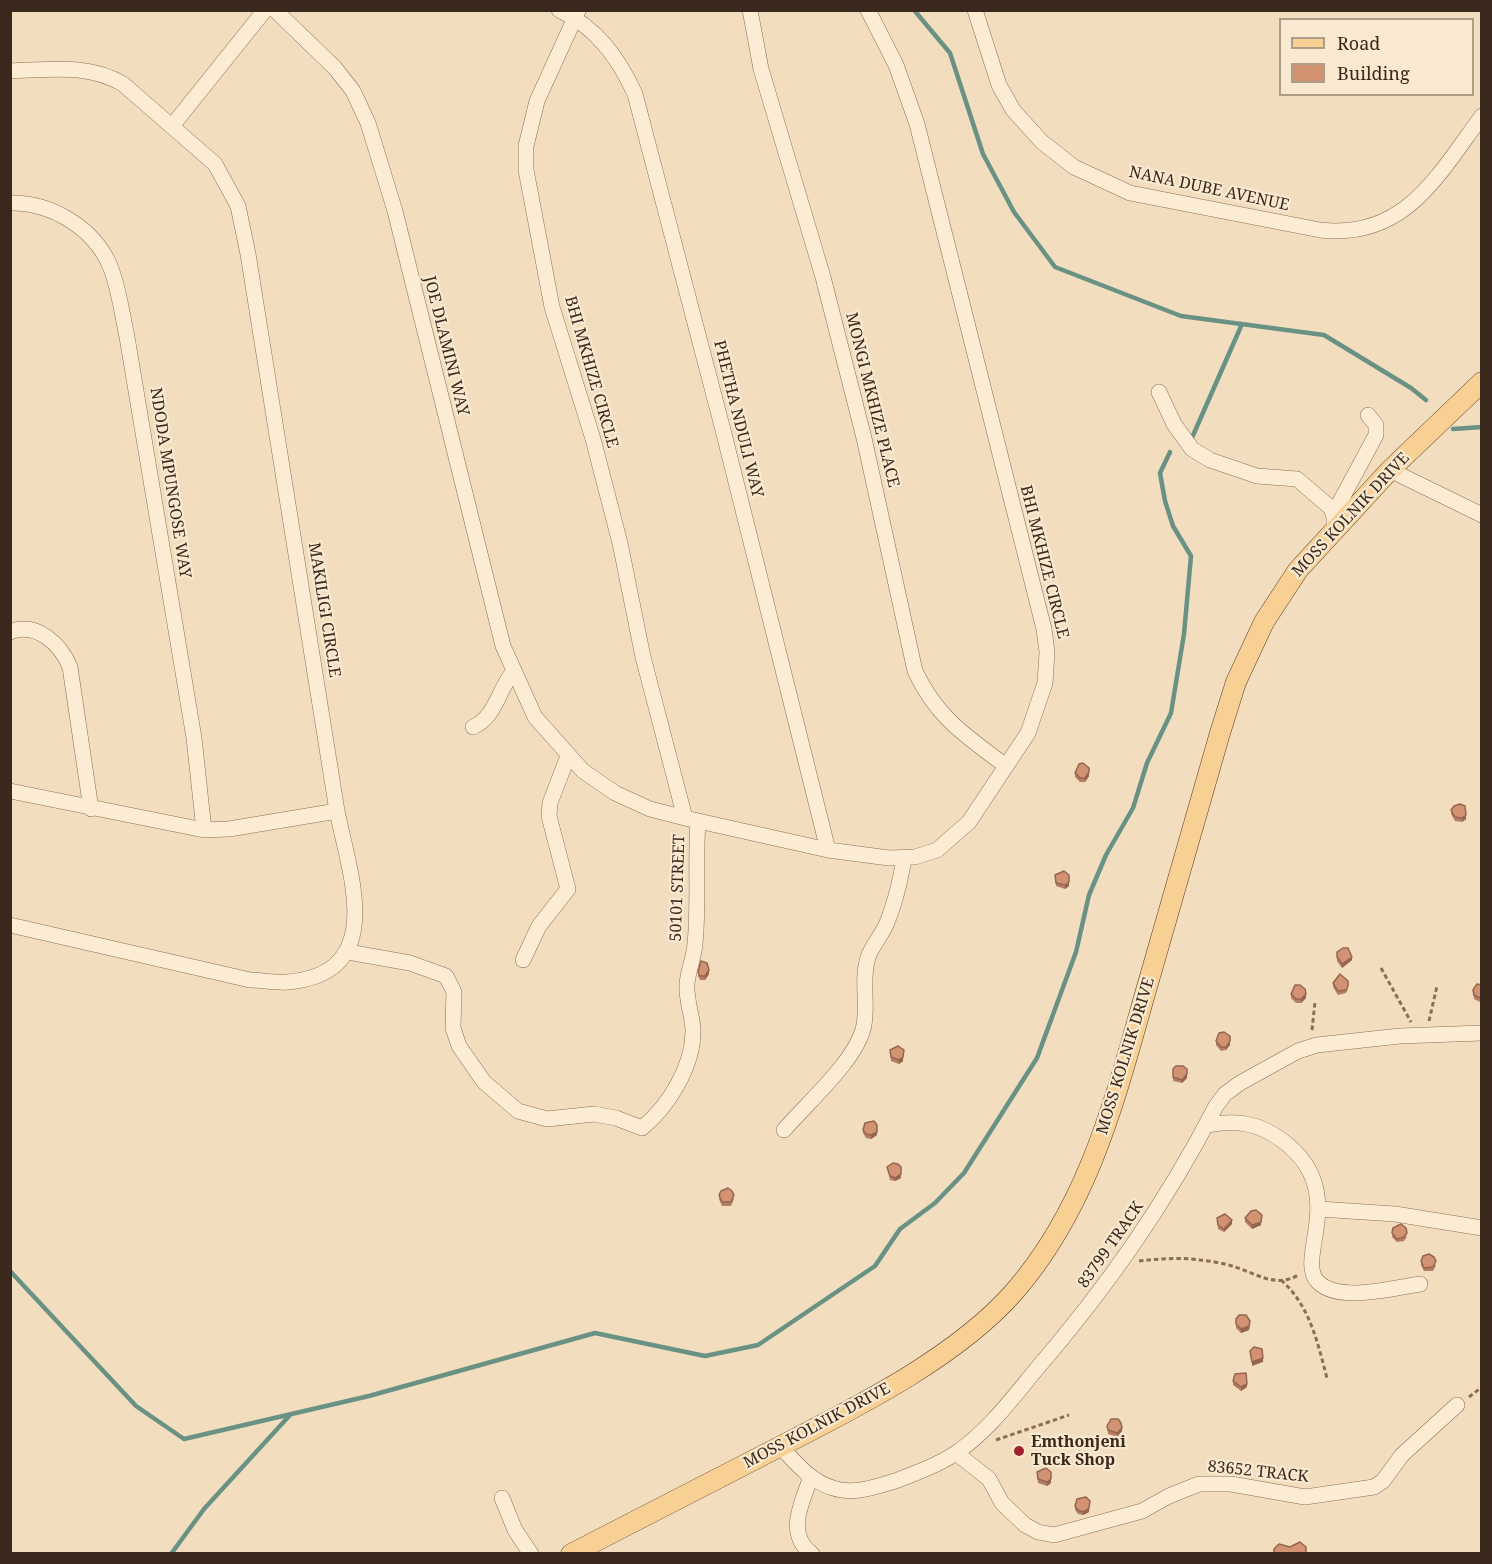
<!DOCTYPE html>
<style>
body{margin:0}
#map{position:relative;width:1492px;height:1564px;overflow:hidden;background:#f2debf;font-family:"Noto Serif",serif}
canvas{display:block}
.frame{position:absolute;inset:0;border:12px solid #3a281c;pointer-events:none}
.legend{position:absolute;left:1279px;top:18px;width:195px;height:78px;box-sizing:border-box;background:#f8e9d0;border:2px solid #ac9c88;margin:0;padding:8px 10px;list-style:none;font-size:18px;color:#3a281c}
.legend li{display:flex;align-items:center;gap:12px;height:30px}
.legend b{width:30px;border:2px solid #ac9c88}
</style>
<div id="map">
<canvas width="1492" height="1564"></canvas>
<div class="frame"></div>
<ul class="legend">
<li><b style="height:8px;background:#f8d094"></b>Road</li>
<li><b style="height:16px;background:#d39272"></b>Building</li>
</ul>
</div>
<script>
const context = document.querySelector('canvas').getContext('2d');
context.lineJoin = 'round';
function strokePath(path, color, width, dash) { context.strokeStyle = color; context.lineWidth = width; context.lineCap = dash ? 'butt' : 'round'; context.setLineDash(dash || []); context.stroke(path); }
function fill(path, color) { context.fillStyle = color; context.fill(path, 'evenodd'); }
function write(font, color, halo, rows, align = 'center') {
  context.font = font + ' "Noto Serif",serif'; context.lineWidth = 4.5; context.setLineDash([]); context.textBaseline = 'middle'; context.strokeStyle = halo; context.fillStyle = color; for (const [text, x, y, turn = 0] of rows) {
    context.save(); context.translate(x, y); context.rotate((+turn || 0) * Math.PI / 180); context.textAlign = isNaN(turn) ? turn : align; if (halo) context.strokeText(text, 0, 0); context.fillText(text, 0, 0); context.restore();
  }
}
const stream = new Path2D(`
 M914,10l36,43 33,101 31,58 41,55 126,49 143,19 87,53 15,12
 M1453,429l29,-2
 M1191,440l51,-116
 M10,1271l126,135 48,33 185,-43 226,-63 110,23 53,-11 117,-79 25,-37 35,-26 29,-30 73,-115 39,-106 13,-57 17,-40 27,-47 14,-45 24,-50 13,-79 7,-78 -18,-30 -8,-25 -5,-28 10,-21
 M171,1554l33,-45 86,-94`);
const path = new Path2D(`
 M1381,968l30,54
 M1429,1021l8,-35
 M1312,1030l3,-28
 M1139,1261c20,-2 40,-4 61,-1 10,1 22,3 32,6 22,6 43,23 66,9
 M1281,1280c29,26 36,61 46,98
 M1469,1397l13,-10
 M996,1440l73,-25`);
const minor = new Path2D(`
 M275,10l60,58 18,23 15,32 27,88 108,435 32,71 48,54 32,22 35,16 35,9 143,32 61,8 26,-1 22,-7 32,-28 59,-89 17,-50 2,-31 -3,-23 -127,-505 -21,-59 -28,-55
 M559,10c37,17 59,47 76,84l88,336 105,420
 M750,10l11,59 62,208 41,161 51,233c22,47 51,65 91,95
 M975,10l24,75 14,25 29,32 32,25 56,26 190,37c85,10 118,-55 162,-114
 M578,11l-41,90 -11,45v24l26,137 41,132 27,104 23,114 42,161
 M10,71c39,-1 78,-8 113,13l92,80 23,42 10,48 89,557c13,65 51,163 -50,171 -12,1 -25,-2 -37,-2l-240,-55
 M172,126l93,-116
 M10,203c41,-1 84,25 100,63 9,22 12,48 17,71l67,401 10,92
 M1159,392l15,32 18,25 18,11 47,16 40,3 34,29 3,9v13
 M1390,470l92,45
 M1334,513l42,-78v-10l-8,-10
 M10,632c27,-11 51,13 60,35l21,142
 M473,727c23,-10 25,-37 40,-55
 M10,791l194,39 25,-1 108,-18
 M348,952l62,11 36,13 8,16 -1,36 6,18 25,36 34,29 29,8 47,-5 22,4 26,10c27,-22 52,-63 51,-99 -1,-15 -7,-29 -6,-45 1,-13 7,-27 8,-40 4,-41 0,-82 3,-123
 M523,960l16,-34 29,-37 -19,-73 1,-13 18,-47
 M1206,1125c30,-5 52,-3 77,16 68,51 11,117 35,141 21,21 75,6 102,2
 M784,1130c24,-28 74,-71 80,-105 4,-23 -3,-45 4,-68 4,-11 13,-21 18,-32 9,-21 14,-43 18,-66
 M1319,1209l76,5 87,14
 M780,1446c16,17 30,35 53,42 20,7 42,-1 62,-7 21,-8 43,-16 61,-28 32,-22 55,-53 79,-82 72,-84 130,-166 181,-265l9,-12 15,-11 58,-32 19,-6 83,-9 82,-3
 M956,1453l33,26 13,24 23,22 13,7 16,3 88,-24 27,-15 30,-12h32l74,13 69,-10 9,-6 19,-26 55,-50
 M811,1477c-9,25 -26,57 1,77
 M502,1498l13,32 16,24`);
const major = new Path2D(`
 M571,1554c70,-36 140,-72 210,-108 76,-39 176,-89 233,-154 76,-87 102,-197 133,-305 24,-85 49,-169 73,-254l16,-51 28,-60 34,-52 92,-100 92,-88`);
const wall = new Path2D(`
 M1075,773l14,3 -4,6h-5l-5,-5z
 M1451,810l15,9 -4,3 -7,-1 -4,-7z
 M1055,875h14v11l-4,3 -9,-3z
 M1337,957l15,3 -10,8 -5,-7z
 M698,972l11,2 -4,6h-5l-2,-4z
 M1333,983l15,6 -2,4 -8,2 -5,-8z
 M1482,985v16l-2,1 -6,-3 -1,-9z
 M1291,994l15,4 -5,5h-5l-5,-5z
 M1216,1041l14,4 -4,5 -5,1 -5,-6z
 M890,1050h14l-1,11 -4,3 -8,-3z
 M1173,1069l14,9 -5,5 -9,-2z
 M877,1125v10l-6,4 -5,-1 -3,-5v-3z
 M887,1167h14v11l-6,3 -5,-1z
 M719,1195l15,4 -3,7h-9l-3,-7z
 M1262,1215l-1,10 -9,4 -7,-7v-4z
 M1217,1218l15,6 -8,8 -6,-3z
 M1393,1228l14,9 -3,4 -7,1 -5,-5z
 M1421,1261l15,4 -3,6h-9l-3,-6z
 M1236,1319l14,6 -1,5 -8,3 -5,-5z
 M1233,1381l14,6 -6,4 -8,-6z
 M1107,1426l15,5 -5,6 -9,-3z
 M1037,1472h14v11l-4,3 -9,-3z
 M1090,1501l-1,11 -6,3 -5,-1 -3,-4v-4z`);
const shadedWall = new Path2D(`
 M1089,772v4l-4,6v-4z
 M1466,815v4l-4,3v-4z
 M1069,882v4l-4,3v-4z
 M1352,957v3l-10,8v-4z
 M709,970v4l-4,6v-4z
 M1306,994v4l-5,5v-4z
 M1230,1041v4l-4,5v-3z
 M903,1057v4l-4,3v-4z
 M1187,1074v4l-5,5v-3z
 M877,1132v3l-6,4v-4z
 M901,1174v4l-6,3v-3z
 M1232,1220v4l-8,8v-3z
 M1261,1222v3l-9,4v-4z
 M1250,1321l-1,9 -8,3v-4z
 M1263,1358v4l-11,4v-4z
 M1247,1384v3l-6,4v-4z
 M1122,1428v3l-5,6v-4z
 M1051,1479v4l-4,3v-4z
 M1089,1508v4l-6,3v-3z`);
const building = new Path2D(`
 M1083,763l6,5v4l-4,6h-5l-5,-5 4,-9z
 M1460,804l5,2 1,9 -4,3 -7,-1 -4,-7 3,-4z
 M1064,871l5,4v7l-4,3 -9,-2 -1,-8z
 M1343,948h5l4,9 -10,7 -5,-7v-5z
 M701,961l6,2 2,7 -4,6h-5l-2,-4z
 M1340,974l8,7v5l-2,4 -8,1 -5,-8z
 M1477,984l5,1v13h-2l-6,-3 -1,-5z
 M1295,985h5l5,4 1,5 -5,5h-5l-5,-5z
 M1224,1032l6,4v5l-4,6h-5l-5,-6 3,-8z
 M898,1046l6,4 -1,7 -4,3 -8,-3 -1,-7z
 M1176,1066h7l4,3v5l-5,6 -9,-3v-8z
 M874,1121l3,4v7l-6,3 -5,-1 -3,-4 2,-7z
 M893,1163l5,1 3,3v7l-6,4 -5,-2 -3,-9z
 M728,1188l4,3 2,4 -3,7h-9l-3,-7 2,-4z
 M1256,1210l6,5 -1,7 -9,3 -7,-7 6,-7z
 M1225,1214l7,6 -8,9 -6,-4 -1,-7z
 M1401,1224l5,4 1,5 -3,4 -7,2 -5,-6 1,-5z
 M1429,1254l5,3 2,4 -3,6 -9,1 -3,-7 2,-5z
 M1239,1315h7l4,6 -1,5 -8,3 -5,-5v-5z
 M1254,1347l8,2 1,9 -11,4 -2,-11z
 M1246,1373l1,11 -6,3 -8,-6 2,-7z
 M1111,1419h7l3,4 1,5 -5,5 -9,-3 -1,-4z
 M1046,1468l5,4v7l-4,3 -9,-3 -1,-7z
 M1086,1497l4,4 -1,7 -6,4 -5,-2 -3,-4 2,-7z
 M1300,1542l6,5v7h-32v-5l5,-5 11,3z`);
const markers = [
 [1019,1451,6,"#a0212d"]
];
const streetNames = [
 ["NANA DUBE AVENUE",1209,189,12],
 ["JOE DLAMINI WAY",446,346,76],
 ["BHI MKHIZE CIRCLE",591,372,74],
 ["MONGI MKHIZE PLACE",872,400,76],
 ["PHETHA NDULI WAY",738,419,76],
 ["NDODA MPUNGOSE WAY",170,483,81],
 ["MOSS KOLNIK DRIVE",1351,515,-47],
 ["BHI MKHIZE CIRCLE",1044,562,76],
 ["MAKILIGI CIRCLE",324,610,81],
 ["50101 STREET",678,888,-88],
 ["MOSS KOLNIK DRIVE",1126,1056,-73],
 ["83799 TRACK",1111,1245,-55],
 ["MOSS KOLNIK DRIVE",817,1426,-28],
 ["83652 TRACK",1258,1472,6]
];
const poiNames = [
 ["Emthonjeni",1031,1442],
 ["Tuck Shop",1031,1460]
];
strokePath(stream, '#699284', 4.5);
strokePath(minor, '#8c6e56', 16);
strokePath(major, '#593c2b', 21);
strokePath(path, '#8c6e56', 3, [4.5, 3]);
strokePath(minor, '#fcecd3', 15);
strokePath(major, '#f8d094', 20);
fill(wall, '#b57e62');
fill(shadedWall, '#946650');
fill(building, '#d39272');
strokePath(building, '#946650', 1.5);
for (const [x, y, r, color] of markers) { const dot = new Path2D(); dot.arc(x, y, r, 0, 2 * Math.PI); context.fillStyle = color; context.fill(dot); strokePath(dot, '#f8e9d0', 2); }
write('16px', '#3a281c', '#f8e9d0', streetNames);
write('bold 16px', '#3a281c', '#f8e9d0', poiNames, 'left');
</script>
